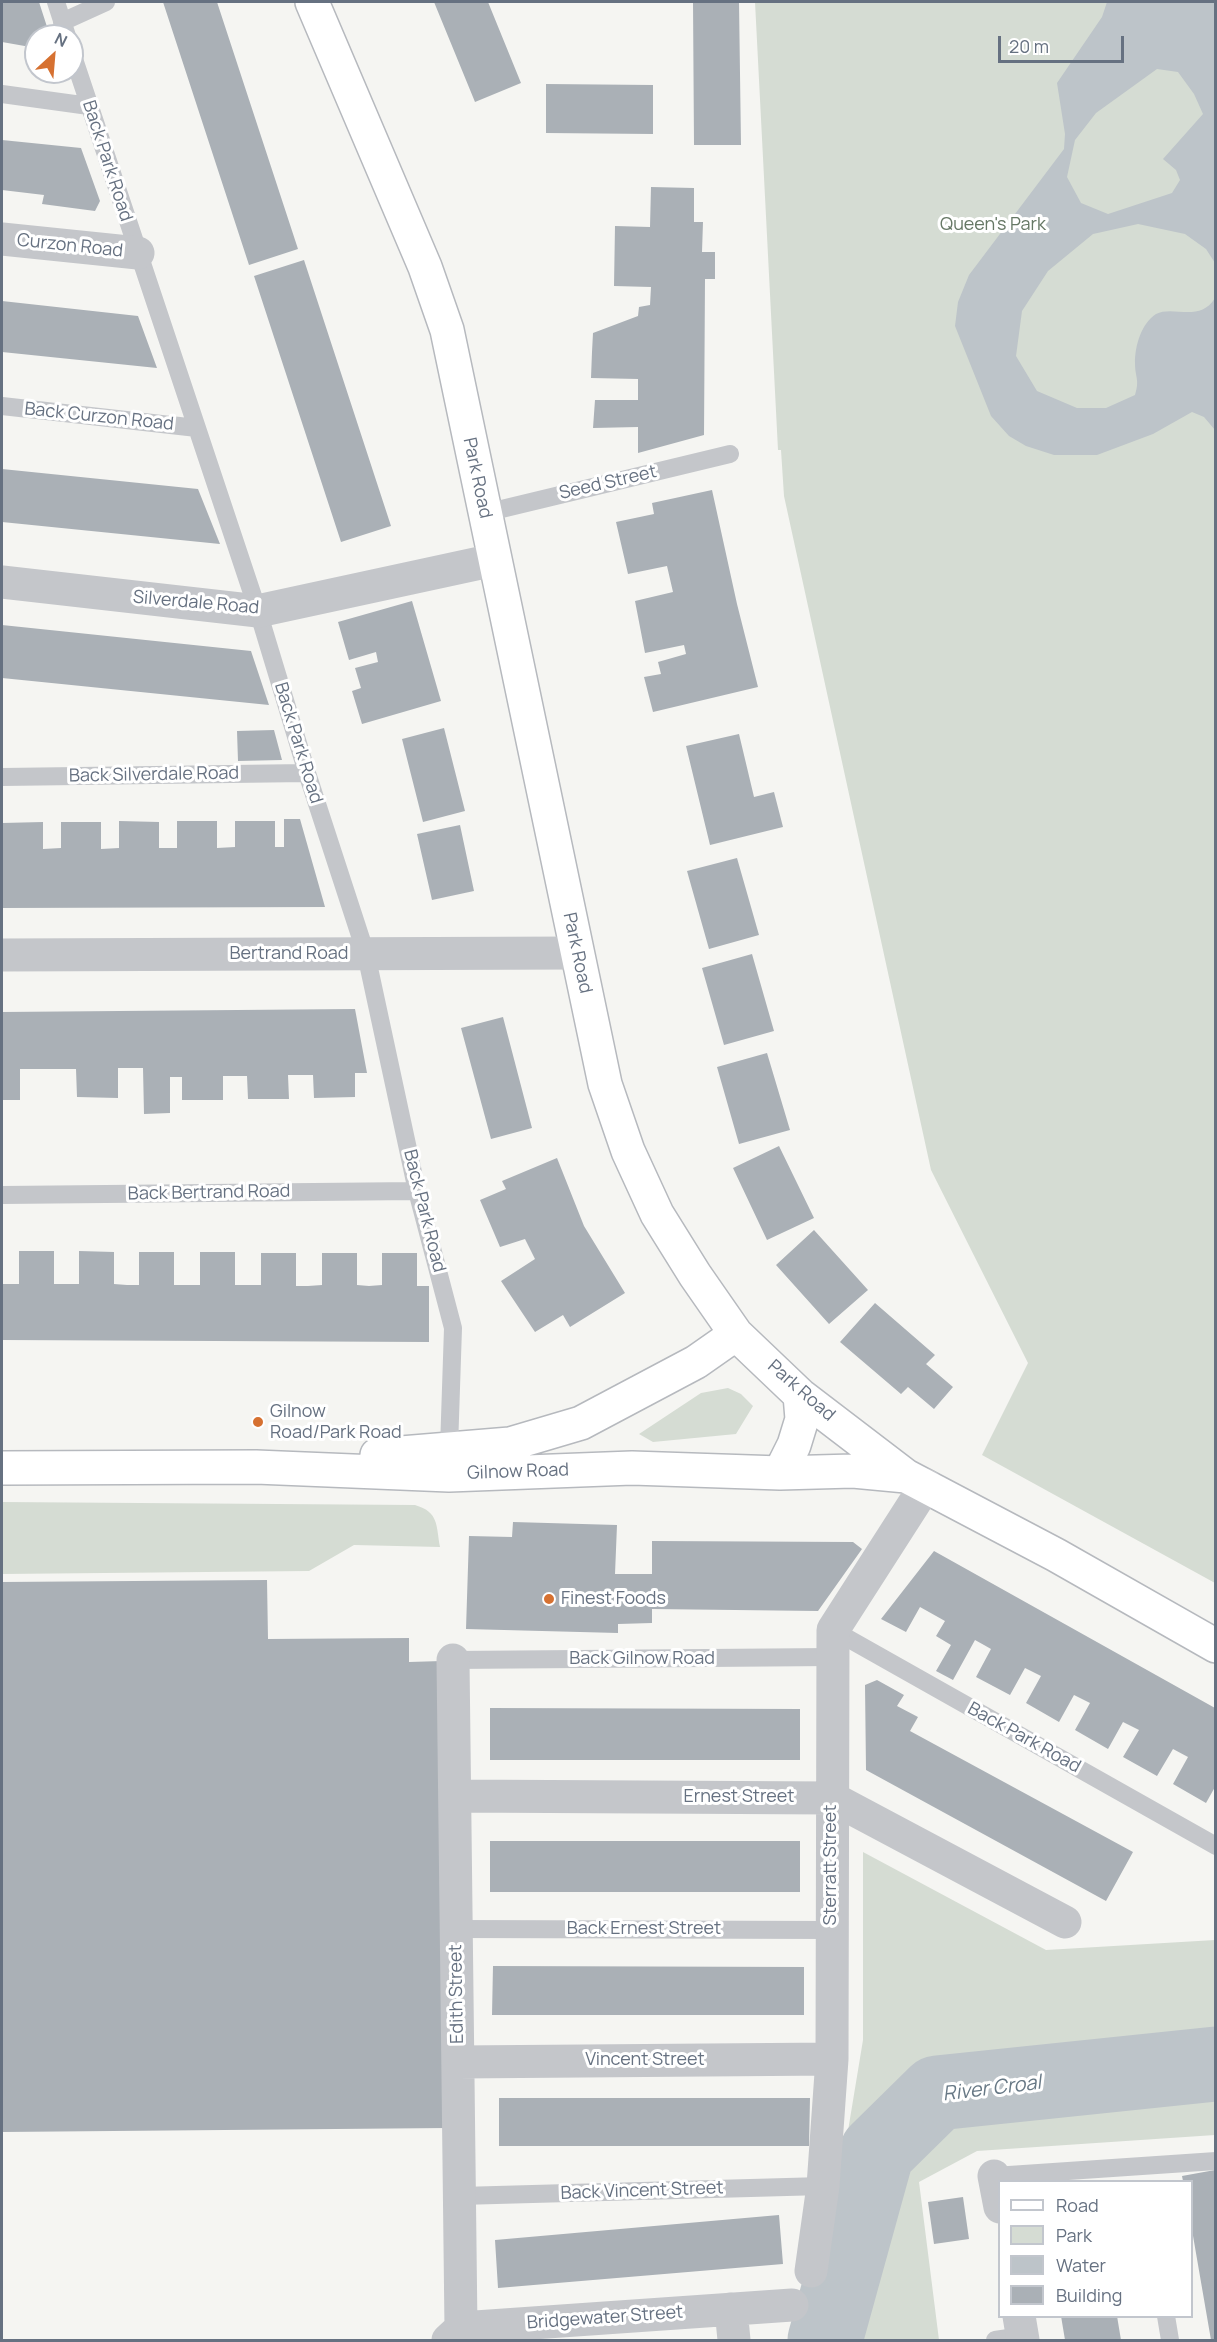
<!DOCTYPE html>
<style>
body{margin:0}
#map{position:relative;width:1217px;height:2342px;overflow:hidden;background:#f5f5f2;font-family:Manrope,sans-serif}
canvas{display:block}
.frame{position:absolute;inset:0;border:3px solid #667181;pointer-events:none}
.legend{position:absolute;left:998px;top:2180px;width:195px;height:138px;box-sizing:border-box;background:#fff;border:2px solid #c2c6cd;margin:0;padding:8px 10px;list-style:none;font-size:18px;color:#667181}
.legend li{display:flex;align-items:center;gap:12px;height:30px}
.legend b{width:30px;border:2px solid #c2c6cd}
.north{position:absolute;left:24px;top:24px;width:60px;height:60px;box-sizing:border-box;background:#fff;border:2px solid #c2c6cd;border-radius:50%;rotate:26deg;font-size:16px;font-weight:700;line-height:24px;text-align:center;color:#667181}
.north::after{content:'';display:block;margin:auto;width:21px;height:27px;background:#d67131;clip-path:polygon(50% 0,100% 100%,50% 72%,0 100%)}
.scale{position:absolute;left:998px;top:36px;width:126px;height:27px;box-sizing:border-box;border:3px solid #667181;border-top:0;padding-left:8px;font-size:18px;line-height:21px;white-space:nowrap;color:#667181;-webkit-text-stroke:4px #fff;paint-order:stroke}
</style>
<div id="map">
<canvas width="1217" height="2342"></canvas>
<div class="frame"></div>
<ul class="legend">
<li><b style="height:8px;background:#fff"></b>Road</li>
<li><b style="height:16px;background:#d5dcd3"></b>Park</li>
<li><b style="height:16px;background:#bdc4c9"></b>Water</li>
<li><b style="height:16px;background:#aab0b6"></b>Building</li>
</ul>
<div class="north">N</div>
<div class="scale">20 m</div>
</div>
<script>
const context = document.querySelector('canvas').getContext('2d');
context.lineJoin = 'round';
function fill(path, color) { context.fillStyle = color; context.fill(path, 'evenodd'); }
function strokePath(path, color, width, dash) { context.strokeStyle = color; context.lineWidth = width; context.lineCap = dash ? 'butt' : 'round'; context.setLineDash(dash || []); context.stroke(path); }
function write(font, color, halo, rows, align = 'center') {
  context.font = font + ' Manrope,sans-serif'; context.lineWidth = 6; context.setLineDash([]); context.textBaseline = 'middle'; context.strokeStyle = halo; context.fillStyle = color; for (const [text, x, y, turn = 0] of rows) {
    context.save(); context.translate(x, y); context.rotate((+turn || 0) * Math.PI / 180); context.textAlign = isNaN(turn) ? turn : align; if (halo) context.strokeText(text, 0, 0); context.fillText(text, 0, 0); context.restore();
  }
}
const green = new Path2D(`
 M755,2h460v1581l-233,-128 46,-92 -97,-193 -147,-674 -3,-46h-3z
 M728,1388l13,6 12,12 -17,28 -83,8 -14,-8 62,-41z
 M2,1502l413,3c24,7 21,20 25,42l-86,-2 -45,26 -307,3z
 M863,1852l183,98 169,-10v195l-238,16 -58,31 20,158h-135l20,-64 39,-236z`);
const water = new Path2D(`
 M1107,2h108v261l-9,-14 -21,-15 -47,-10 -45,10 -45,37 -26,40 -6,45 21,35 40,17h29l29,-13c5,-16 0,-17 0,-32 0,-17 6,-39 21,-49 17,-9 44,9 59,-16v132l-11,-13 -12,-5 -39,22 -56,21h-43l-28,-9 -17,-10 -18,-20 -36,-90 3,-24 11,-27 95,-126 1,-15 -8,-51 45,-66zM1157,69l21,3 16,22 9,20 -40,45 13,11 4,10 -8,13 -64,21 -27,-11 -14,-26 8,-37 21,-27z`);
const river = new Path2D(`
 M825,2340l52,-188 60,-59 279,-29`);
const building = new Path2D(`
 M2,2h37l11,34h-14v12l-34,-6z
 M163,2h54l81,247 -49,16z
 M434,2h54l33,81 -46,19z
 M693,2h46l2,143h-47z
 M546,84l107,1v49l-107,-1z
 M2,140l79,8 19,53 -5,10 -53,-7 2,-9 -42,-5z
 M651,187l43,1v34h9l-1,30h13v27h-10l-1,156 -66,18v-26l-45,1 2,-28h43v-21l-47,-1 1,-26 1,-19 45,-17 1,-9 11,-2 1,-18 -37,-1 1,-60 35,1z
 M304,260l87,266 -50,16 -87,-266z
 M2,301l136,15 19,52 -155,-16z
 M2,469l196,20 22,55 -218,-22z
 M712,490l25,114 21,83 -105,25 -9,-35 17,-3 -3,-12 28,-8 -2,-9 -39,8 -10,-52 38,-9 -6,-26 -39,8 -12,-52 38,-8 -2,-11z
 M412,601l29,100 -79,23 -10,-33 9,-3 -6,-20 23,-6 -2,-10 -27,8 -11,-38z
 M2,625l249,26 18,54 -267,-27z
 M444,728l21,83 -42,11 -21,-83z
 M274,730l8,30 -44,1 -1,-30z
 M739,734l15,63 20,-5 9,35 -73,18 -24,-99z
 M284,819h16l25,88 -323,1v-85l41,-1v27l18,-1v-26h40v27l18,-1v-27l40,1v26h18v-27h40v27l18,-1v-26h40v26h9z
 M460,825l14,66 -42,9 -15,-66z
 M737,858l22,77 -50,14 -22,-78z
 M752,954l22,77 -50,14 -22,-77z
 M355,1009l12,64h-12v24l-41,1 -1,-23h-25l1,24h-41l-1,-23h-24v24h-41v-23h-12v36l-26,1 -1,-46h-25v30l-41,-1 -1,-28h-56v31h-18v-88z
 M503,1017l29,111 -41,11 -30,-111z
 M767,1053l23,77 -51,14 -22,-77z
 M779,1146l35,72 -47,22 -34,-72z
 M557,1158l27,68 41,67 -55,34 -7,-12 -28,17 -34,-51 34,-22 -10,-20 -25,8 -20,-47 26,-11 -4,-8z
 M814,1230l54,60 -39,34 -53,-59z
 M19,1251h35v33h25v-33l35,1v32l13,1h12v-33h35v33h26v-33h35v33h26v-32h35v33h12l14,-1v-32h35v32l12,1 13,-1v-32h35v33h12v56l-427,-2v-56h17z
 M875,1303l60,52 -9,9 27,23 -19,22 -26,-22 -7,7 -61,-52z
 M513,1522l104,3 -2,49h37v-33l201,1 9,7 -44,62 -166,-2v14l-34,1v9l-152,-4 3,-93 43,1z
 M934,1551l281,157v79l-9,16 -33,-19 15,-27 -15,-8 -16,27 -34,-19 16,-27 -16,-8 -15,27 -33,-19 15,-27 -16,-8 -15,27 -33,-19 15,-27 -16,-8 -15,27 -34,-18 15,-28 -7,-4 -9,-5 -22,40 -17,-9 15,-26 -15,-9 9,-15 -25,-14 -14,25 -25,-13z
 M267,1580l1,59 141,-1v24l33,-1 5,467 -445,4v-550z
 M877,1680l27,15 -7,11 21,11 -8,14 223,121 -27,49 -240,-131 -1,-85z
 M490,1708l310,1v51h-310z
 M490,1841h310v51h-310z
 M493,1966l311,1v48h-312z
 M499,2098h311l-1,48h-310z
 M1215,2170v170h-4l-19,-110v-48l-9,-1 -1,-5z
 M963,2197l6,42 -35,5 -6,-42z
 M779,2215l4,49 -285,24 -3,-48z
 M1061,2316h56l4,24h-56z`);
const lane = new Path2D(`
 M56,2l11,34
 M62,22l44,-20
 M72,53l186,558 49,162 59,181 51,237 36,137 -4,120
 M2,94l87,12
 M2,406l195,22
 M485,513l245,-59
 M2,777l305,-4
 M2,1195l415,-4
 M833,1630l383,216
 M453,1660l379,-3
 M457,1929l374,1
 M994,2176l222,-15
 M460,2196l363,-10
 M1166,2316l4,24
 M995,2340l27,-4`);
const street = new Path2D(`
 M2,239l136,14
 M2,582l256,29 236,-51
 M2,955l575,-2
 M453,1660l8,668
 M455,1796l377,2 233,124
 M458,2062l374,-3
 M994,2176l6,31
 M811,2271l12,-85 9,-127 1,-429 93,-145
 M731,2309l3,31
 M1019,2316l4,24
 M448,2340l13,-12 331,-23`);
const secondary = new Path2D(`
 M312,2l113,265 22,63 158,754 23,67 29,63 38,61 41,59 64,61 106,81 150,79 160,91
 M377,1455l133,-11 71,-21 115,-61 40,-28
 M2,1468l254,-1 193,8 183,-7 148,5 73,-2 53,5
 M780,1473l14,-28 8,-26 -2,-24`);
const markers = [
 [258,1422,6,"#d67131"],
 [549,1599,6,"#d67131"]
];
const streetNames = [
 ["Back Park Road",107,161,72],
 ["Curzon Road",70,246,6],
 ["Back Curzon Road",99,417,6],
 ["Park Road",477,478,78],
 ["Seed Street",608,483,-13],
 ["Silverdale Road",196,603,5],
 ["Back Park Road",298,743,73],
 ["Back Silverdale Road",154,775,-1],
 ["Park Road",577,953,78],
 ["Bertrand Road",289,954],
 ["Back Bertrand Road",209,1193,-1],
 ["Back Park Road",424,1211,76],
 ["Park Road",801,1391,41],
 ["Gilnow Road",518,1472,-2],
 ["Back Gilnow Road",642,1659],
 ["Back Park Road",1024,1738,29],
 ["Ernest Street",739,1797],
 ["Sterratt Street",831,1865,-90],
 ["Back Ernest Street",644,1929],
 ["Edith Street",457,1994,-91],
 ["Vincent Street",645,2060],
 ["Back Vincent Street",642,2191,-2],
 ["Bridgewater Street",605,2318,-4]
];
const parkNames = [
 ["Queen's Park",993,225]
];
const poiNames = [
 ["Gilnow",270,1412],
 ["Road/Park Road",270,1433],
 ["Finest Foods",561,1599]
];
const waterNames = [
 ["River Croal",992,2089,-7]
];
fill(green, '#d5dcd3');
fill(water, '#bdc4c9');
strokePath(river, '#bdc4c9', 75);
fill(building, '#aab0b6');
strokePath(secondary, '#b6b9be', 36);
strokePath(lane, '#c4c6ca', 18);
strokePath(street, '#c4c6ca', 33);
strokePath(secondary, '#fff', 33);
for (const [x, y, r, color] of markers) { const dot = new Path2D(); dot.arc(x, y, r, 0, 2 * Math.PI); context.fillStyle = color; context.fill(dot); strokePath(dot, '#fff', 2); }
write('18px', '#667181', '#fff', streetNames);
write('18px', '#667865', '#fff', parkNames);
write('18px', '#667181', '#fff', poiNames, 'left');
write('italic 20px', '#677885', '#fff', waterNames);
</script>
